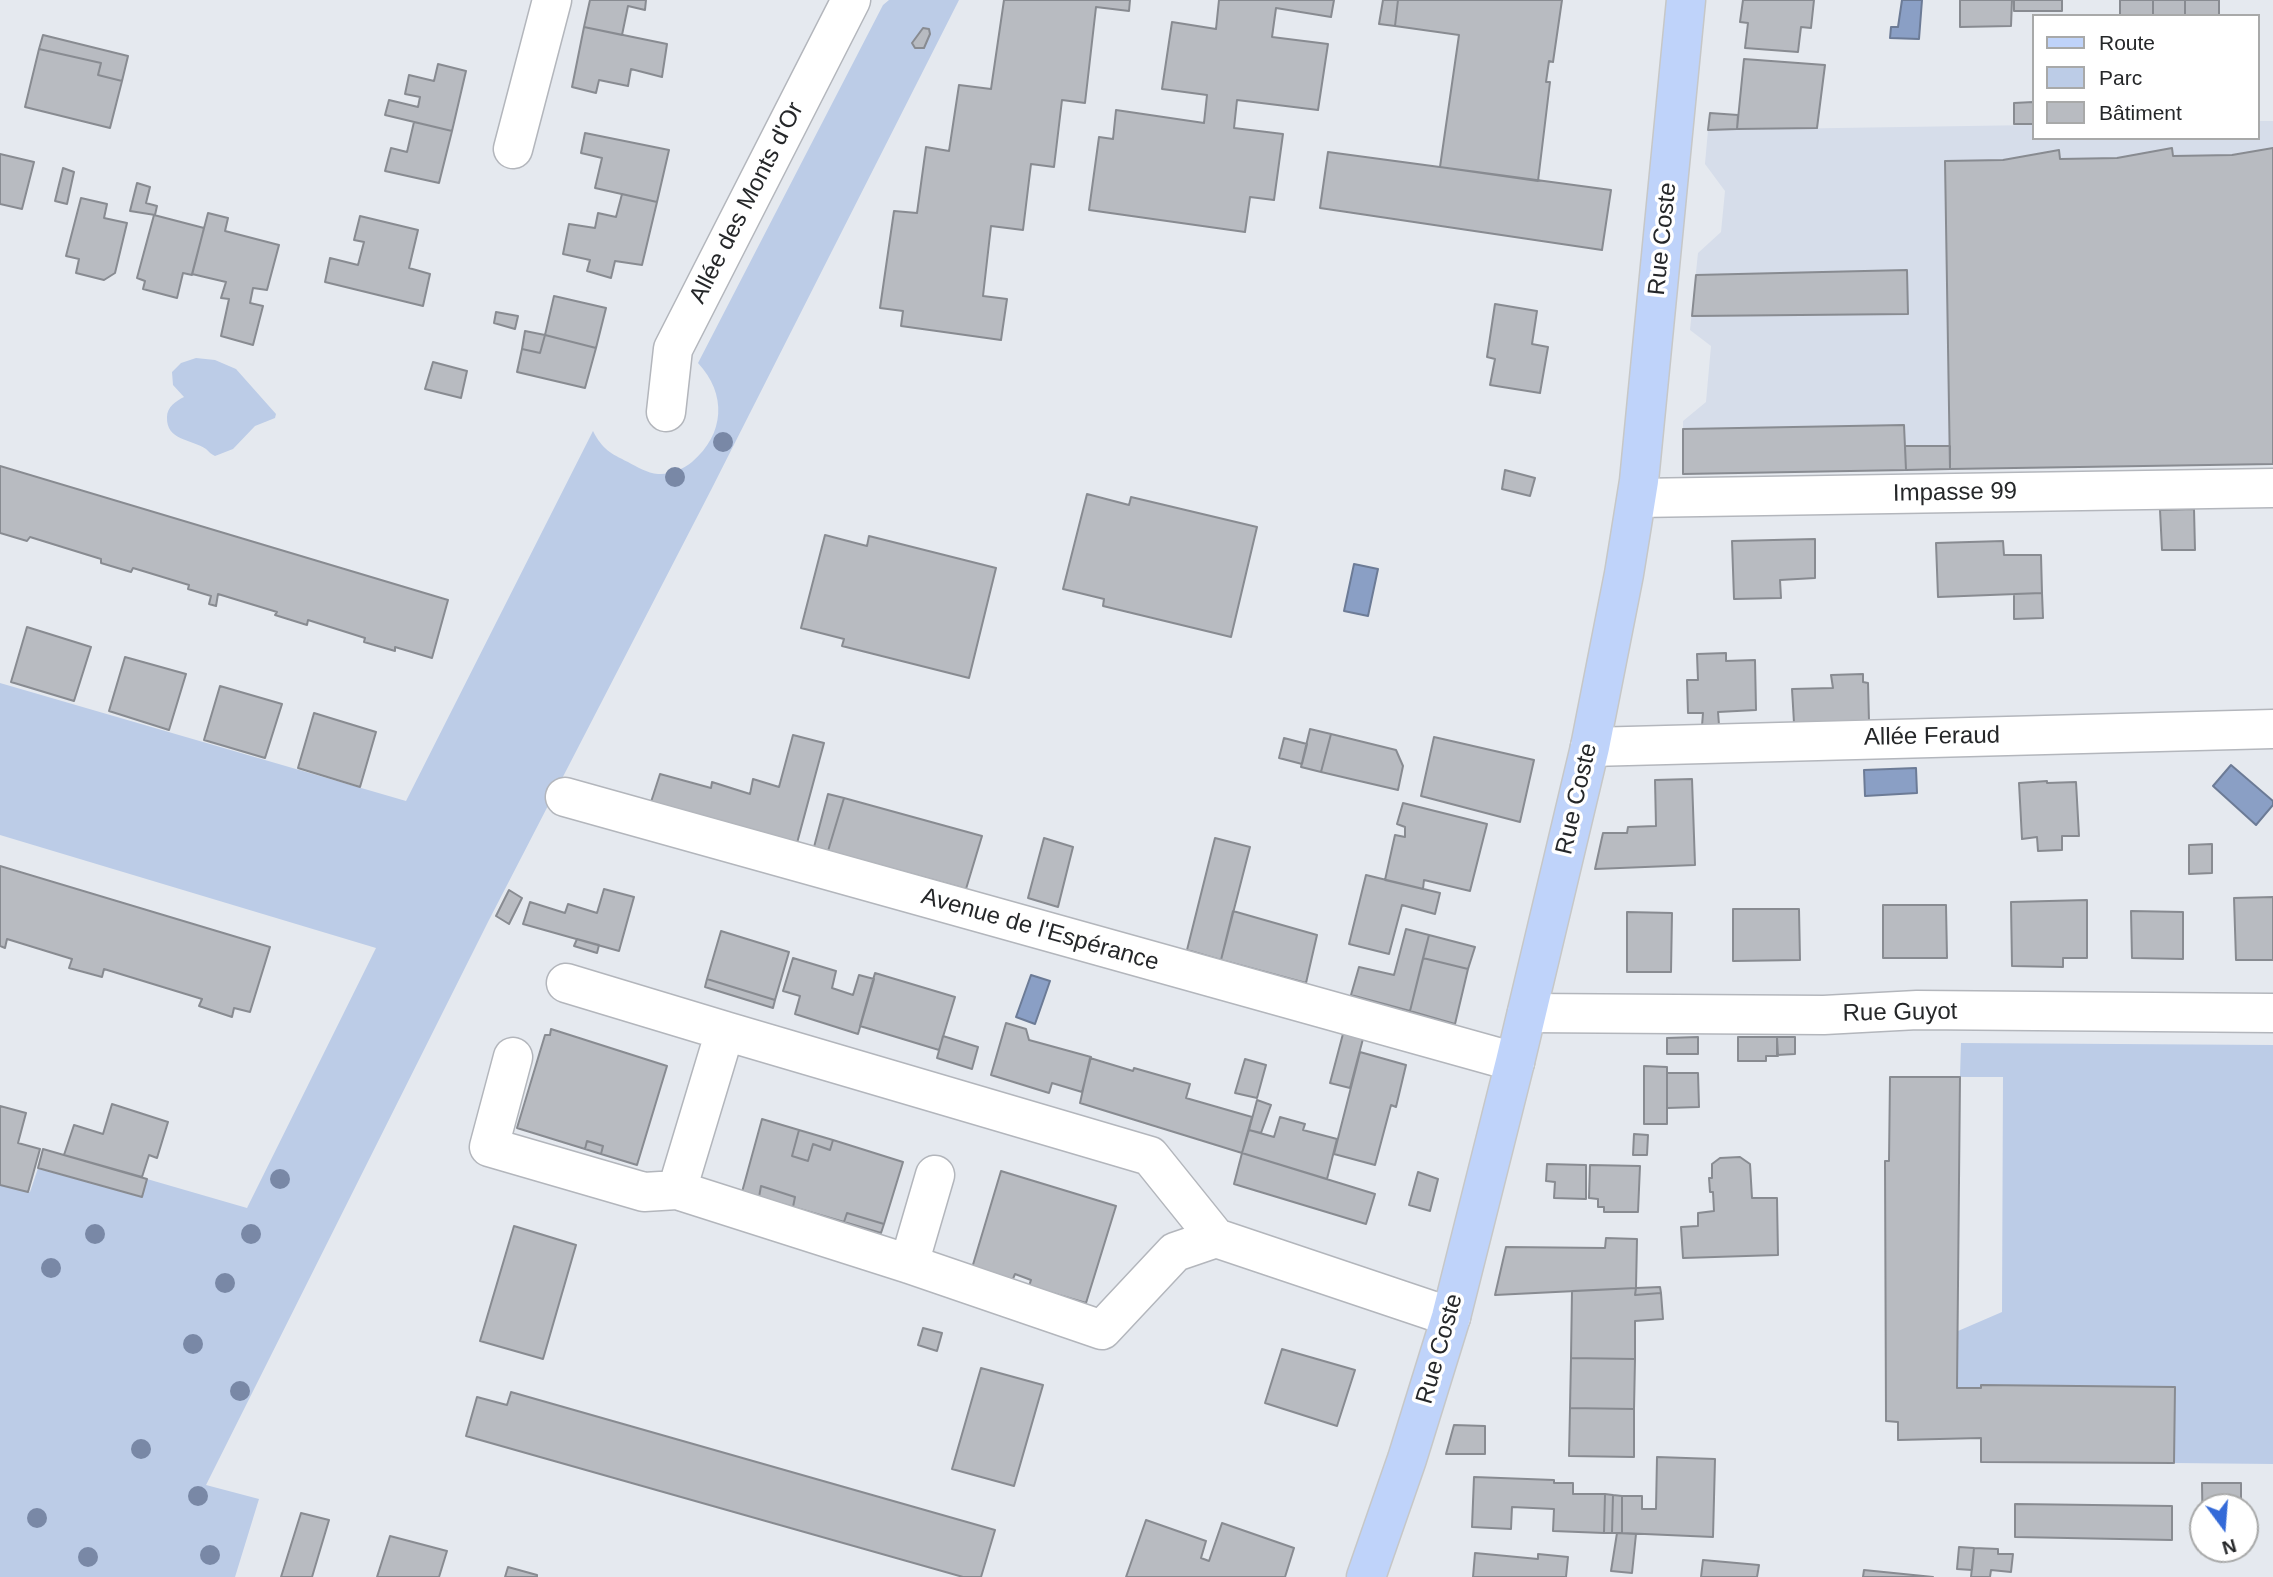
<!DOCTYPE html>
<meta charset="utf-8">
<style>
body{margin:0}
#map{position:relative;width:2273px;height:1577px;overflow:hidden;background:#e5e9ef;font-family:Helvetica,sans-serif}
canvas{display:block}
.legend{position:absolute;left:2032px;top:14px;width:228px;height:126px;box-sizing:border-box;background:#fff;border:2px solid #a8a9a9;margin:0;padding:9px 12px;list-style:none;font-size:21px;color:#252729}
.legend li{display:flex;align-items:center;gap:14px;height:35px}
.legend b{width:35px;border:2px solid #a8a9a9}
.north{position:absolute;left:2189px;top:1493px;width:70px;height:70px;box-sizing:border-box;background:#fff;border:2px solid #a8a9a9;border-radius:50%;rotate:164deg;font-size:19px;font-weight:700;line-height:28px;text-align:center;color:#252729}
.north::after{content:'';display:block;margin:auto;width:24px;height:32px;background:#346ad8;clip-path:polygon(50% 0,100% 100%,50% 72%,0 100%)}
</style>
<div id="map">
<canvas width="2273" height="1577"></canvas>
<ul class="legend">
<li><b style="height:9px;background:#bfd3fa"></b>Route</li>
<li><b style="height:19px;background:#bccce7"></b>Parc</li>
<li><b style="height:19px;background:#b8bbc1"></b>Bâtiment</li>
</ul>
<div class="north">N</div>
</div>
<script>
const context = document.querySelector('canvas').getContext('2d');
context.lineJoin = 'round';
function fill(path, color) { context.fillStyle = color; context.fill(path, 'evenodd'); }
function strokePath(path, color, width, dash) { context.strokeStyle = color; context.lineWidth = width; context.lineCap = dash ? 'butt' : 'round'; context.setLineDash(dash || []); context.stroke(path); }
function write(font, color, halo, rows, align = 'center') {
  context.font = font + ' Helvetica,sans-serif'; context.lineWidth = 7; context.setLineDash([]); context.textBaseline = 'middle'; context.strokeStyle = halo; context.fillStyle = color; for (const [text, x, y, turn = 0] of rows) {
    context.save(); context.translate(x, y); context.rotate((+turn || 0) * Math.PI / 180); context.textAlign = isNaN(turn) ? turn : align; if (halo) context.strokeText(text, 0, 0); context.fillText(text, 0, 0); context.restore();
  }
}
const built = new Path2D(`
 M2257,121h16v342l-590,11v-53l23,-19 5,-56 -21,-16 8,-77 23,-21 4,-41 -20,-27 3,-34 325,-5v13h224z`);
const green = new Path2D(`
 M889,0h70l-248,490 -222,430 -283,565 53,14 -24,78h-235v-392l30,7 8,-24 104,29 5,-18 100,29 129,-260 -376,-113v-152l406,118 187,-370c10,19 17,22 35,31 9,5 19,11 30,12 12,1 25,-5 34,-12 33,-28 35,-68 6,-99l185,-358z
 M196,358l19,2 21,9 40,45 -1,4 -20,8 -22,23 -18,7c-4,-2 -6,-4 -9,-7 -14,-10 -40,-8 -39,-32 0,-10 9,-16 17,-20l-11,-12 -1,-13 9,-9z
 M1961,1043l312,2v419l-99,-1 1,-76 -194,-2v3h-24l1,-57 44,-19 1,-235h-43z`);
const water = new Path2D(`
 M1902,0h20l-3,39 -29,-1 1,-11h7z
 M1354,564l24,5 -10,47 -24,-5z
 M2231,765l42,36v4l-17,20 -43,-39z
 M1916,768l1,25 -52,3 -1,-26z
 M1031,975l19,6 -15,43 -19,-7z`);
const building = new Path2D(`
 M590,0h56l-1,10 -17,-4 -6,29 -38,-8z
 M1004,0h126l-1,11 -33,-4 -11,96 -23,-3 -8,67 -23,-3 -8,66 -32,-4 -8,70 24,3 -6,41 -100,-14 2,-15 -23,-3 14,-97 23,2 9,-66 23,4 10,-66 32,4z
 M1219,0h115l-3,17 -55,-9 -4,29 56,7 -10,66 -81,-10 -3,28 49,6 -9,66 -24,-3 -5,35 -156,-22 10,-73 14,2 3,-29 88,13 3,-28 -45,-6 10,-67 44,7z
 M1383,0h15l-3,26 -16,-2z
 M1398,0h164l-9,62 -4,-1 -3,21h4l-12,99 -98,-14 19,-132 -64,-9z
 M1743,0h71l-3,28 -10,-1 -3,25 -53,-4 3,-25 -8,-1z
 M1960,0h52l-1,26 -51,1z
 M2014,0h48v11h-48z
 M2120,0h33v16h-33z
 M2153,0h32v16h-32z
 M2185,0h34v16h-34z
 M584,27l83,17 -5,33 -31,-8 -3,17 -29,-6 -3,13 -24,-6z
 M923,28l6,1 1,5 -6,14h-9l-3,-5z
 M43,35l85,21 -6,25 -24,-6 3,-12 -62,-14z
 M39,49l62,14 -3,12 24,6 -12,47 -85,-21z
 M1744,59l81,6 -8,63 -80,1z
 M438,64l28,7 -14,60 -67,-16 4,-15 29,7 2,-10 -15,-3 4,-19 25,6z
 M2033,102v22h-19v-21z
 M1710,113l28,2 -1,14 -29,1z
 M414,122l38,9 -13,52 -54,-12 6,-23 16,4z
 M585,133l84,17 -12,52 -62,-14 7,-30 -21,-5z
 M2172,148l1,8 59,-1 41,-7v316l-323,5 -5,-308 58,-1 56,-10 1,9 57,-1z
 M1328,152l283,38 -9,60 -282,-42z
 M0,154l34,8 -12,47 -22,-5z
 M63,168l11,4 -7,32 -12,-3z
 M137,183l13,4 -4,16 11,3 -2,9 -25,-4z
 M622,194l35,8 -15,63 -27,-4 -4,17 -24,-7 3,-11 -27,-6 6,-30 26,4 3,-15 18,4z
 M81,198l26,6 -3,14 23,5 -12,50 -11,7 -28,-7 3,-14 -13,-3z
 M208,213l20,5 -3,13 54,14 -12,45 -14,-2 -3,15 13,3 -10,39 -32,-9 8,-37 -8,-1 5,-16 -34,-8z
 M154,215l50,13 -12,47 -9,-2 -6,25 -34,-9 2,-8 -8,-3z
 M360,216l58,14 -9,38 21,6 -7,32 -98,-24 5,-24 28,7 6,-23 -10,-2z
 M1907,270l1,44 -216,2 4,-41z
 M554,296l52,12 -10,40 -51,-13z
 M1495,304l42,7 -5,33 16,3 -8,46 -50,-8 5,-26 -8,-2z
 M496,312l22,4 -3,13 -21,-6z
 M525,331l20,4 -5,18 -18,-4z
 M545,335l51,13 -11,40 -68,-16 5,-23 18,4z
 M433,362l34,9 -6,27 -36,-9z
 M1904,425l2,45 -223,4v-45z
 M1905,446h45v23l-44,1z
 M0,466l448,134 -16,58 -37,-11v4l-31,-9 1,-4 -57,-18 -1,5 -32,-10 2,-3 -59,-18 -2,12 -7,-2 2,-8 -23,-7 1,-4 -56,-17 -2,4 -30,-9v-4l-71,-22 -3,4 -27,-8z
 M1505,470l30,8 -5,18 -28,-7z
 M1087,494l42,11 2,-8 126,30 -26,110 -128,-31 1,-7 -41,-10z
 M2194,509l1,41h-33l-2,-40z
 M825,535l42,11 2,-10 127,32 -27,110 -127,-32 2,-7 -43,-11z
 M1815,539v39l-35,2 1,18 -47,1 -2,-58z
 M2003,541l1,14h37l1,38 -104,4 -2,-54z
 M2042,593l1,25 -29,1v-25z
 M27,627l64,20 -17,54 -63,-19z
 M1726,653v8l29,-1 1,50 -38,2 1,13 -17,1 1,-13h-15l-1,-33h11l-1,-26z
 M125,657l61,17 -17,56 -60,-19z
 M1863,674v8l5,1 1,38 -75,2 -2,-34 41,-1 -2,-13z
 M220,686l62,18 -17,54 -61,-18z
 M314,713l62,19 -16,55 -62,-19z
 M1310,729l21,5 -10,38 -20,-5z
 M1331,734l65,16 7,16 -5,24 -77,-18z
 M793,735l31,8 -27,100 -146,-41 9,-28 51,14 1,-6 38,12 3,-15 26,8z
 M1434,737l100,23 -14,62 -99,-26z
 M1284,738l23,6 -5,20 -23,-6z
 M1692,779l3,86 -100,4 8,-36h24l1,-6 28,-1 -1,-46z
 M2047,781v2l29,-1 3,54h-17v14l-24,1 -1,-14 -15,2 -3,-56z
 M828,794l16,4 -16,53 -14,-4z
 M844,798l138,38 -16,53 -138,-38z
 M1403,803l84,21 -17,67 -46,-11 -1,9 -38,-9 10,-45 10,2v-10l-8,-3z
 M1044,838l29,9 -15,60 -30,-9z
 M1215,838l35,9 -29,113 -34,-10z
 M2212,844v29l-23,1v-29z
 M0,866l270,81 -20,65 -16,-4 -2,9 -33,-11 3,-7 -98,-30 -2,8 -33,-9 3,-9 -65,-20 -2,9 -5,-2z
 M1366,875l74,18 -5,21 -33,-9 -13,49 -40,-10z
 M604,889l30,8 -15,54 -96,-27 7,-22 35,11 3,-9 29,9z
 M509,890l13,8 -13,26 -13,-8z
 M2273,897v63h-37l-2,-62z
 M2087,900v58h-24v9l-51,-1 -1,-64z
 M1883,905h63l1,53h-64z
 M1733,909h66l1,51 -67,1z
 M1233,911l84,24 -11,48 -85,-23z
 M2131,911l52,1v47l-51,-1z
 M1627,912l45,1 -1,59h-44z
 M1406,929l23,6 -19,76 -59,-16 8,-28 35,8z
 M721,931l68,21 -14,48 -68,-21z
 M1429,935l46,12 -7,22 -45,-11z
 M577,939l22,6 -2,8 -23,-7z
 M793,958l43,13 -4,17 21,7 6,-20 15,4 -16,55 -63,-20 5,-18 -17,-5z
 M1423,958l45,11 -13,55 -45,-13z
 M875,973l80,24 -16,53 -79,-24z
 M707,979l68,21 -2,8 -68,-21z
 M1006,1023l20,6 3,11 62,17 -9,35 -30,-9 -3,10 -58,-18z
 M551,1029l116,37 -30,99 -36,-11 2,-8 -16,-5 -2,8 -68,-21 28,-93h5z
 M1344,1030l20,5 -14,53 -20,-5z
 M943,1036l35,11 -6,22 -35,-11z
 M1698,1037v17h-31v-16z
 M1738,1037h39l1,19h-12v5h-28z
 M1777,1037h18v17l-18,1z
 M1360,1052l46,13 -10,42 -5,-2 -16,60 -41,-11z
 M1090,1058l43,13 1,-3 56,16 -4,14 66,19 -10,36 -162,-50z
 M1245,1059l21,6 -9,33 -22,-5z
 M1644,1066l23,1v57h-23z
 M1667,1073h31l1,34 -32,1z
 M1890,1077h70l-3,311h24v-3l194,2 -1,76 -193,-1v-24l-83,2v-18l-12,-1 -1,-260h4z
 M1257,1100l14,5 -10,28 -12,-3z
 M112,1104l56,18 -11,36 -8,-3 -7,22 -78,-22 10,-30 29,9z
 M0,1106l26,7 -8,30 22,6 -12,43 -28,-7z
 M1280,1117l25,7 -2,6 34,9 -10,40 -85,-26 7,-23 25,7z
 M762,1119l37,11 -7,26 16,5 5,-17 17,6 3,-10 70,22 -19,62 -37,-11 -3,9 -51,-15 2,-10 -34,-11 -2,11 -17,-5z
 M799,1130l34,10 -3,10 -17,-6 -5,17 -16,-5z
 M1634,1134l14,1 -1,20h-14z
 M587,1141l16,5 -2,8 -16,-5z
 M43,1149l104,30 -5,18 -104,-29z
 M1242,1153l133,41 -9,30 -132,-40z
 M1740,1157l10,7 2,34h25l1,57 -95,3 -2,-31 17,-1v-13l16,-2 -1,-19h-3l-1,-14h3v-14l8,-6z
 M1547,1164l39,1v34l-32,-1 1,-16 -9,-1z
 M1590,1165l50,1 -2,46h-34v-5h-6v-8l-9,-1z
 M1001,1171l115,35 -30,97 -57,-17 2,-6 -16,-6 -3,7 -40,-13z
 M1418,1172l20,7 -8,32 -21,-6z
 M761,1186l34,11 -2,10 -34,-10z
 M847,1213l37,11 -3,9 -37,-11z
 M514,1226l62,19 -33,114 -63,-18z
 M1606,1238l31,1 -1,49 -141,7 11,-48 99,1z
 M1660,1287l1,6 -26,2 1,-7z
 M1636,1288l-1,7 26,-2 2,26 -28,2v38l-64,-1 1,-67z
 M923,1328l19,5 -5,18 -19,-6z
 M1282,1349l73,21 -18,56 -72,-23z
 M1571,1358l64,1 -1,50 -64,-1z
 M981,1368l62,17 -29,101 -62,-17z
 M511,1392l484,138 -14,47h-18l-497,-141 11,-39 30,8z
 M1570,1408l64,1v48l-65,-1z
 M1454,1425l31,1v28h-39z
 M1657,1457l58,2 -2,78 -91,-4v-37h20v13h14z
 M1474,1477l80,3v3h19v11h32l-1,39 -51,-2 1,-22 -42,-2 -1,22 -39,-2z
 M2202,1483h39v24h-38v40z
 M1605,1494l8,1 -1,38h-8z
 M1613,1495l9,1v37h-10z
 M2015,1504l157,2v34l-157,-3z
 M301,1513l28,7 -17,57h-31z
 M1146,1520l60,21 -5,17 8,3 13,-38 72,25 -9,29h-159z
 M1617,1533l19,1 -4,39 -21,-2z
 M390,1536l57,15 -8,26h-62z
 M1959,1547l15,1 -2,22 -15,-1z
 M1974,1548l24,1v5h15l-2,18 -20,-2 -1,7h-19z
 M1475,1553l63,6v-5l30,3 -2,20h-93z
 M1703,1560l56,5 -2,12h-56z
 M508,1567l29,8v2h-32z
 M1864,1570l69,7h-70z`);
const minor = new Path2D(`
 M513,149l39,-149
 M666,412l7,-63 178,-349
 M1637,498l636,-10
 M1590,747l683,-18
 M565,797l950,265
 M566,983l159,48
 M1527,1013l297,2 93,-5 356,3
 M513,1057l-24,90 155,45 33,-2
 M1216,1238l-66,-82 -425,-125 -48,159 232,74 193,66 73,-78 41,-14 235,79
 M909,1264l26,-89`);
const major = new Path2D(`
 M1366,1577l41,-118 44,-142 64,-255 75,-315 34,-173 15,-93 47,-481`);
const trees = [
 [723,442],
 [675,477],
 [280,1179],
 [95,1234],
 [251,1234],
 [51,1268],
 [225,1283],
 [193,1344],
 [240,1391],
 [141,1449],
 [198,1496],
 [37,1518],
 [210,1555],
 [88,1557]
];
const streetNames = [
 ["Allée des Monts d'Or",747,203,-63],
 ["Rue Coste",1663,239,-84],
 ["Impasse 99",1955,493,-1],
 ["Allée Feraud",1932,737,-1],
 ["Rue Coste",1577,799,-77],
 ["Avenue de l'Espérance",1040,930,16],
 ["Rue Guyot",1900,1013,-1],
 ["Rue Coste",1440,1349,-74]
];
fill(built, '#d6ddea');
fill(green, '#bccce7');
fill(water, '#8a9fc5');
strokePath(water, '#6c7b96', 2);
fill(building, '#b8bbc1');
strokePath(building, '#888b91', 2);
strokePath(minor, '#b3b6bc', 41);
strokePath(major, '#c6c7c7', 41);
strokePath(minor, '#fff', 38);
strokePath(major, '#bfd3fa', 38);
context.fillStyle = '#7988a6';
for (const [x, y] of trees) { context.beginPath(); context.arc(x, y, 10, 0, 2 * Math.PI); context.fill(); }
write('24px', '#252729', '#fff', streetNames);
</script>
